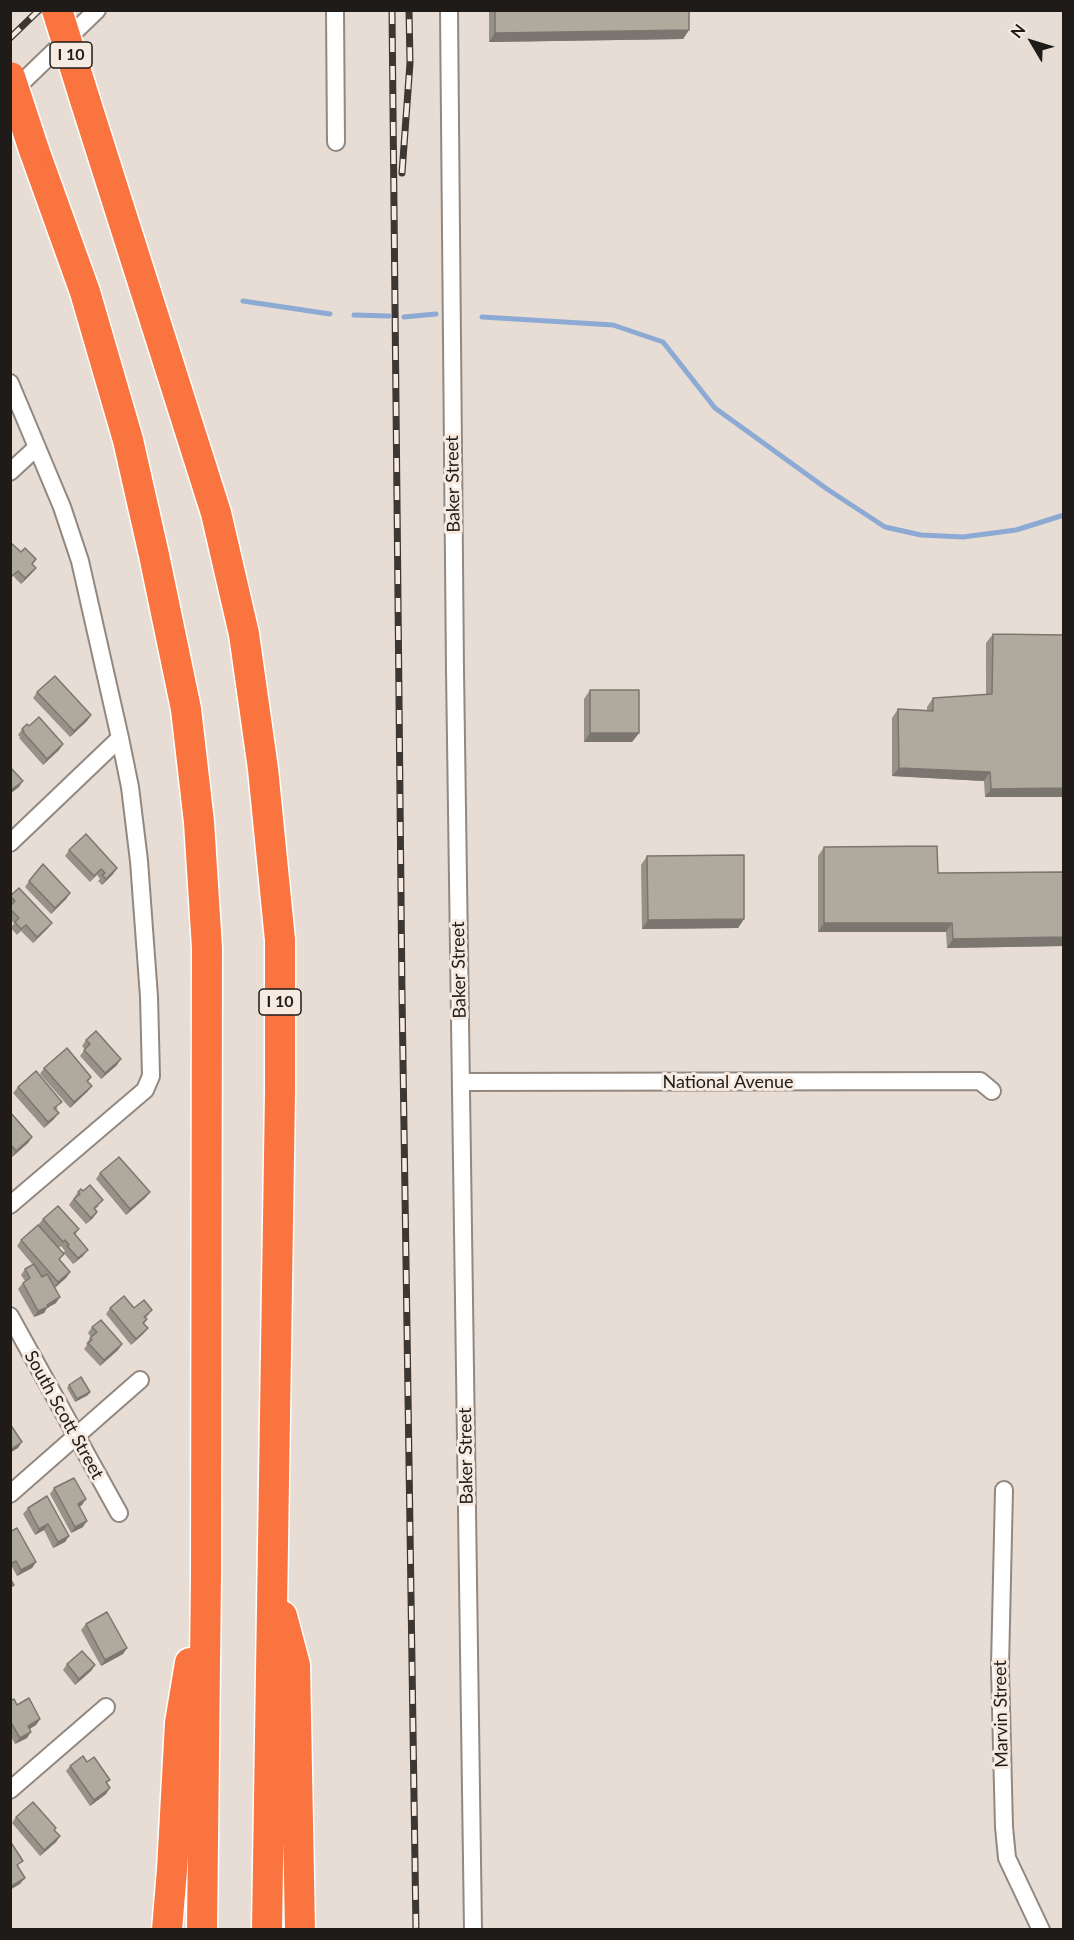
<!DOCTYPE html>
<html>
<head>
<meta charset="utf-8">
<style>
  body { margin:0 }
  #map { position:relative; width:1074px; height:1940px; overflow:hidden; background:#e8ddd4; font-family:Lato,sans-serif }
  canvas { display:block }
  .frame { position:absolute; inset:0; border:12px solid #1f1b18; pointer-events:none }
  .north { position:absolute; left:1002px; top:12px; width:60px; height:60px; -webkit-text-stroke:4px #f6eae1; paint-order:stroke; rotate:308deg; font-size:16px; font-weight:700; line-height:24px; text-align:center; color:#1f1b18 }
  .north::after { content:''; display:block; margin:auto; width:21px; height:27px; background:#1f1b18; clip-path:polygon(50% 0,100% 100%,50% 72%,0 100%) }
</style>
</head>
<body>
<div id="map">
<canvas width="1074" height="1940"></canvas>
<div class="frame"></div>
<div class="north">N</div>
</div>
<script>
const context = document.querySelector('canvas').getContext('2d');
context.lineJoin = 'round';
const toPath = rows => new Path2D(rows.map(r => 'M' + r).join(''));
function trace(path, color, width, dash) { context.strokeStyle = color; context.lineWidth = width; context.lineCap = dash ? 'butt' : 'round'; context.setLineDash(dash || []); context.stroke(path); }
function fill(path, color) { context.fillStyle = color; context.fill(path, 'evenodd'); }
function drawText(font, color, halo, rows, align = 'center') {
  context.font = font + ' Lato,sans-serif'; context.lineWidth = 6; context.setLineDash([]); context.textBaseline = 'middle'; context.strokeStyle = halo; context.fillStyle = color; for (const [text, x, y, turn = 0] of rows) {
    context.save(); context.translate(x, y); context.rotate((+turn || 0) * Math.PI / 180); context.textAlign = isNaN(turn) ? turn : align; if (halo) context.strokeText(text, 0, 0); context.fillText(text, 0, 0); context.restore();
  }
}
trace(toPath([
  [243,301,330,314],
  [354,315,389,316],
  [404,317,436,314],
  [482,317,613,325,663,342,715,408,827,489,885,527,921,535,963,537,1016,530,1064,515]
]), '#8caad4', 5);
const minor = toPath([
  [335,10,336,142],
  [449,10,455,670,473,1930],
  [11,93,97,10],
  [10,383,62,507,80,561,120,738,130,787,139,861,149,997,151,1076,145,1090,10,1205],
  [10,472,37,447],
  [10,843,120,738],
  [461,1082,980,1081,992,1091],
  [10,1316,119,1513],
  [1004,1490,1000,1667,1004,1827,1007,1858,1041,1930],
  [10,1494,140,1380],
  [10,1790,106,1707]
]);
const motorway = toPath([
  [85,100,216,513,244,634,263,769,280,940,280,1093,267,1930],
  [34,150,85,292,128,440,154,555,186,709,199,822,207,948,206,1575,202,1930],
  [282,1616,295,1665,300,1930],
  [167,1930,172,1870,180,1723,190,1663]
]);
trace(minor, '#938880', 20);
trace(motorway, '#fff', 33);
trace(minor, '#fff', 16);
trace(motorway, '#fa743f', 30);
const rail = toPath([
  [392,10,402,994,416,1930],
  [10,38,39,10],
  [402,173,410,63,409,10]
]);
trace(rail, '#3c3733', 7);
trace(rail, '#f6eae1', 4.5, [14]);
const motorwayBridge = toPath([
  [57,10,85,100],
  [10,77,34,150]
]);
trace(motorwayBridge, '#fff', 33, []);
trace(motorwayBridge, '#fa743f', 30);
fill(toPath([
  [489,10,689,10,689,30,683,39,489,42],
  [21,552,36,559,32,564,36,568,31,574,21,584,14,577],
  [993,634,1064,635,1064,797,985,797,984,781,892,776,892,718,898,709,927,710,927,707,933,698,986,695,986,643],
  [590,690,639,733,632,742,584,742,584,699],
  [37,692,91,715,87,721,70,737,33,698],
  [29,726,63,744,59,750,43,765,19,738,20,737,18,735,22,729],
  [824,847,938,873,1064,872,1064,946,947,948,946,932,818,932,818,856],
  [69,850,117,868,113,874,102,885,98,881,100,879,97,875,90,882,65,856],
  [647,856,744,919,738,928,642,929,641,865],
  [29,881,70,893,66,899,51,914,25,887],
  [10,896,48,928,33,943,21,931,17,935,11,928,14,923,10,919],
  [86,1040,117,1065,101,1079,80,1056,85,1049,82,1046],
  [44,1068,91,1077,88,1082,92,1086,87,1092,70,1108,40,1074],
  [18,1087,58,1108,56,1110,54,1119,44,1128,13,1093],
  [10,1112,32,1137,28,1143,12,1157,10,1155],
  [100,1173,150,1192,145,1198,126,1215,96,1179],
  [78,1192,99,1206,95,1209,93,1218,86,1224,69,1205],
  [43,1219,79,1229,75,1235,83,1256,73,1264,63,1252,65,1251,61,1246,59,1248,60,1260,70,1272,66,1278,55,1288,56,1303,47,1308,44,1313,34,1317,18,1289,23,1283,25,1281,21,1275,25,1269,33,1265,17,1246,21,1240,38,1225],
  [110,1308,134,1308,152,1310,146,1318,147,1319,144,1324,148,1328,143,1334,131,1345,106,1314],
  [92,1327,122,1344,118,1350,100,1366,84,1349,87,1345,86,1344,91,1337,88,1333],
  [69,1385,88,1395,75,1402,67,1388],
  [54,1488,82,1505,79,1507,83,1527,71,1533,50,1494],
  [28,1508,69,1536,65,1542,53,1548,44,1530,35,1535,23,1514],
  [10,1532,36,1562,32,1568,17,1576,12,1567,10,1568],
  [86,1624,127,1648,123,1654,101,1666,81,1630],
  [67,1664,95,1665,91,1671,75,1685,63,1670],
  [10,1701,40,1719,36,1725,30,1729,27,1738,15,1744,10,1735],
  [87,1762,107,1784,106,1794,90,1806,66,1771,70,1766],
  [16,1817,54,1830,60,1836,56,1842,40,1856,12,1823]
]), '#979188');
fill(toPath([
  [689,30,683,39,489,42,495,33],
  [36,568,31,574,21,584,25,578],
  [91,715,87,721,70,737,74,731],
  [590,733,639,733,632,742,584,742],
  [63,744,59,750,43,765,47,759],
  [899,768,990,772,984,781,892,776],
  [23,781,19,787,10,794,10,791],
  [1064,788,1064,797,985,797,991,789],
  [117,868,113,874,102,885,106,879],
  [70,893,66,899,51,914,55,908],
  [744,919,738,928,642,929,648,920],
  [52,923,48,928,33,943,37,937],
  [824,923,952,923,946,932,818,932],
  [1064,937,1064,946,947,948,953,939],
  [121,1059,117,1065,101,1079,105,1073],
  [92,1086,87,1092,70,1108,74,1102],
  [59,1113,54,1119,44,1128,48,1122],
  [32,1137,28,1143,12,1157,16,1151],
  [150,1192,145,1198,126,1215,130,1209],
  [97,1212,93,1218,86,1224,91,1218],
  [88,1250,83,1256,73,1264,78,1258],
  [70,1272,66,1278,54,1288,58,1282],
  [60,1297,56,1303,47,1308,44,1313,34,1317,38,1311],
  [148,1328,143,1334,131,1345,136,1339],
  [122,1344,118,1350,100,1366,104,1360],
  [90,1392,88,1395,75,1402,77,1399],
  [22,1442,18,1448,10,1453,10,1450],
  [86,1499,82,1505,73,1510,78,1504],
  [87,1521,83,1527,71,1533,75,1527],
  [48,1524,44,1530,35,1535,39,1529],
  [69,1536,65,1542,53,1548,58,1542],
  [36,1562,32,1568,17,1576,21,1570],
  [127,1648,123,1654,101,1666,105,1660],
  [95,1665,91,1671,75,1685,79,1679],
  [40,1719,36,1725,24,1732,28,1726],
  [31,1732,27,1738,15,1744,20,1738],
  [110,1788,106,1794,90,1806,94,1800],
  [60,1836,56,1842,40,1856,44,1850],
  [25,1878,20,1884,10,1890,10,1887]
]), '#7b766f');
const building = toPath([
  [495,10,689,10,689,30,495,33,495,10],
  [10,542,21,552,25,548,36,559,32,564,36,568,25,578,18,571,10,578,10,542],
  [993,634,1064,635,1064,788,991,789,990,772,899,768,898,709,933,711,933,698,992,694,993,634],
  [55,676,91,715,74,731,37,692,55,676],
  [590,690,639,690,639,733,590,733,590,690],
  [39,717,63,744,47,759,23,732,24,731,22,729,27,724,29,726,39,717],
  [10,767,23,781,10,791,10,767],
  [86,834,117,868,106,879,102,875,105,873,101,869,94,876,69,850,86,834],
  [937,846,938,873,1064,872,1064,937,953,939,952,923,824,923,824,847,937,846],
  [744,855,744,919,648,920,647,856,744,855],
  [43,864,70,893,55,908,29,881,43,864],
  [19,888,52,923,37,937,26,925,21,929,15,922,19,918,10,909,10,906,15,901,10,896,19,888],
  [96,1031,121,1059,105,1073,84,1050,90,1044,86,1040,96,1031],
  [67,1048,91,1077,87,1081,92,1086,74,1102,44,1068,67,1048],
  [36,1071,62,1102,54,1108,59,1113,48,1122,18,1087,36,1071],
  [10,1112,32,1137,16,1151,10,1144,10,1112],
  [119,1157,150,1192,130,1209,100,1173,119,1157],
  [90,1185,103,1200,94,1208,97,1212,91,1218,74,1199,80,1194,78,1192,81,1189,83,1191,90,1185],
  [58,1206,79,1229,74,1233,88,1250,78,1258,67,1246,69,1245,65,1240,63,1242,43,1219,58,1206],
  [38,1225,64,1254,59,1259,70,1272,58,1282,21,1240,38,1225],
  [34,1264,42,1277,47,1274,60,1297,47,1305,48,1307,38,1311,23,1283,30,1278,25,1269,34,1264],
  [124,1296,134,1308,144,1300,152,1310,144,1317,147,1319,143,1323,148,1328,136,1339,110,1308,124,1296],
  [101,1320,122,1344,104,1360,88,1343,92,1340,90,1338,97,1332,92,1327,101,1320],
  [81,1377,90,1392,77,1399,69,1385,81,1377],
  [10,1424,22,1442,10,1450,10,1424],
  [74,1478,86,1499,78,1504,87,1521,75,1527,54,1488,74,1478],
  [47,1496,69,1536,58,1542,48,1524,39,1529,28,1508,47,1496],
  [17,1528,36,1562,21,1570,16,1561,10,1564,10,1532,17,1528],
  [10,1578,14,1585,10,1587,10,1578],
  [107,1612,127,1648,105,1660,86,1624,107,1612],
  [82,1651,95,1665,79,1679,67,1664,82,1651],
  [29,1698,40,1719,28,1726,31,1732,20,1738,10,1721,10,1701,14,1699,17,1705,29,1698],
  [83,1756,87,1762,94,1757,110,1780,106,1782,110,1788,94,1800,70,1766,83,1756],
  [33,1802,56,1828,54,1830,60,1836,44,1850,16,1817,33,1802],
  [10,1841,23,1861,17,1865,25,1878,10,1887,10,1841]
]);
fill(building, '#b0a99e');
trace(building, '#7b766f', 1.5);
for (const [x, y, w] of [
  [71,55,42],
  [280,1002,42]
]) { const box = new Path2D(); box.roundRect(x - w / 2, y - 13, w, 26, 4.5); context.fillStyle = '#f6eae1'; context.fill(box); trace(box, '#1f1b18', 1.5); }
drawText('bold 16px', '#1f1b18', null, [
  ["I 10",71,55],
  ["I 10",280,1002]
]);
drawText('18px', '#1f1b18', '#f6eae1', [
  ["Baker Street",453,484,-91],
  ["Baker Street",459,970,-91],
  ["National Avenue",728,1082],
  ["South Scott Street",64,1415,61],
  ["Baker Street",466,1456,-91],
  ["Marvin Street",1001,1714,-91]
]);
</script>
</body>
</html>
